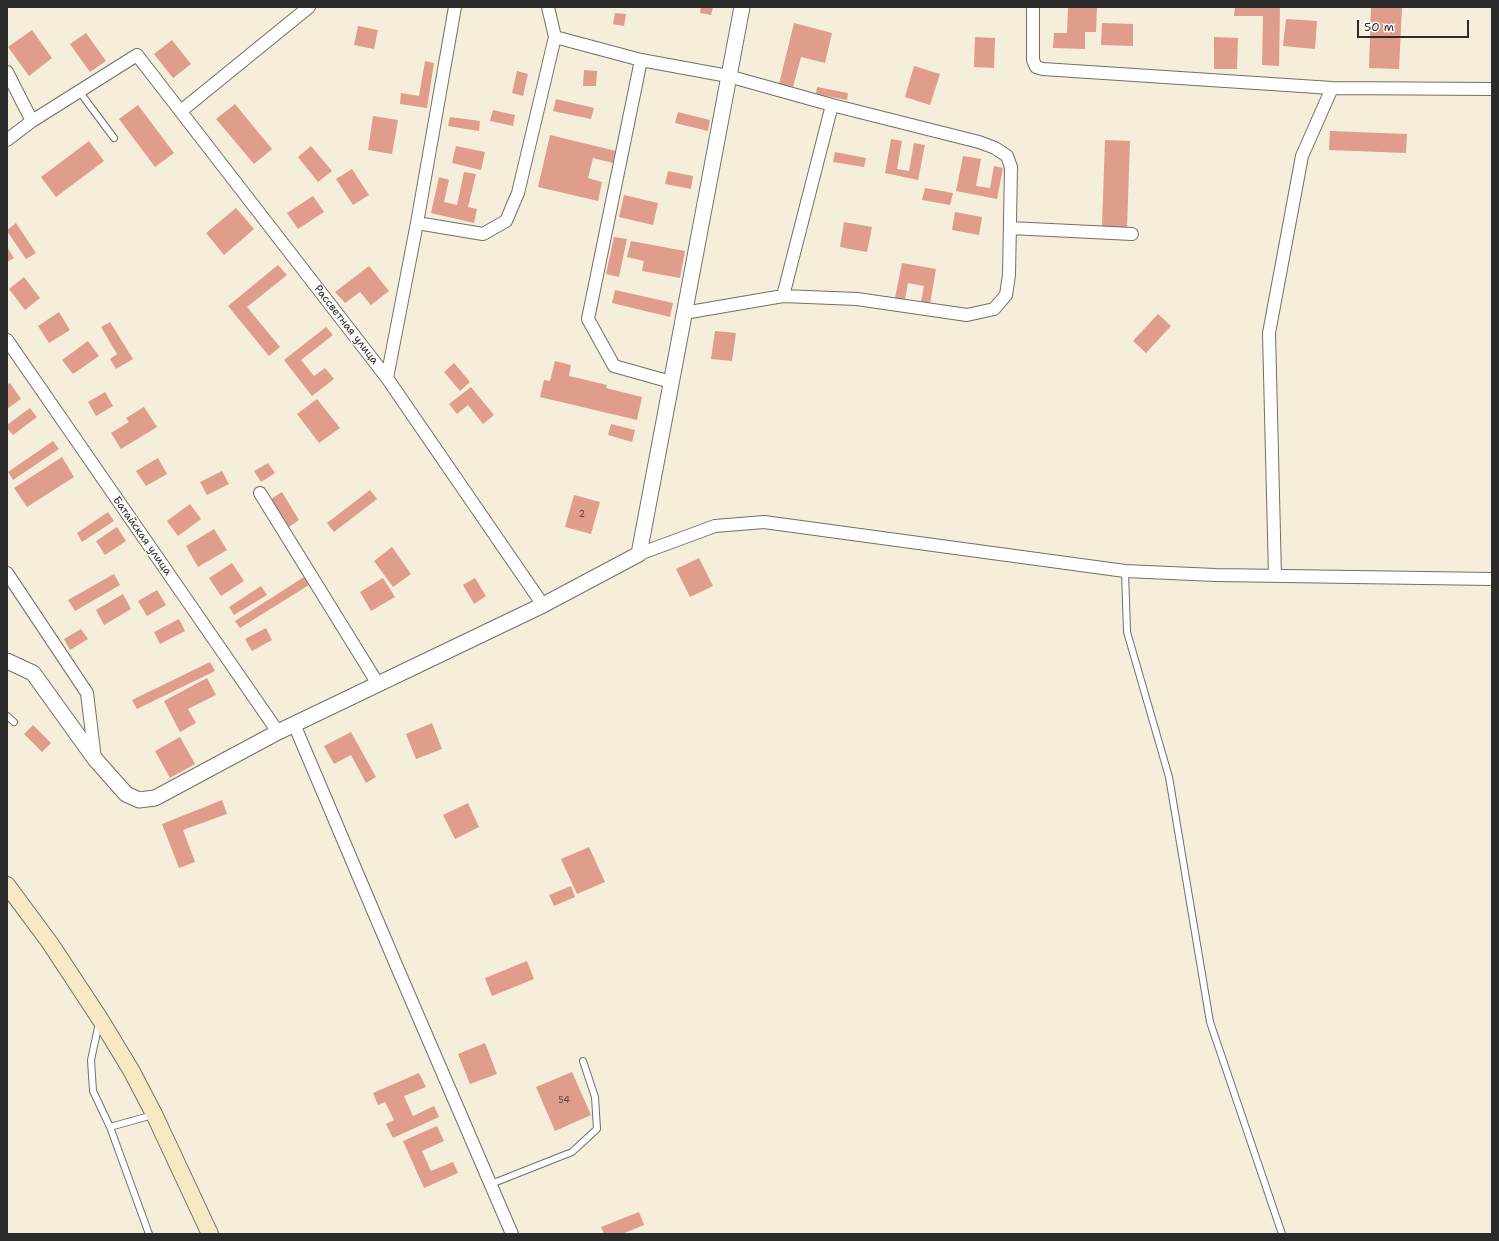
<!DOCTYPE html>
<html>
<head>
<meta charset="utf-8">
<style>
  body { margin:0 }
  #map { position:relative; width:1499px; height:1241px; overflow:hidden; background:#f4eedb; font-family:"Shantell Sans",sans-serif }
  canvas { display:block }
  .frame { position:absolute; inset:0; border:8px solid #2b2b2b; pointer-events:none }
  .scale { position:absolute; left:1357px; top:20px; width:112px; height:18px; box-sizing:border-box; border:2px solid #2b2b2b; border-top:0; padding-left:5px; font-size:12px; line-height:14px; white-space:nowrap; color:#2b2b2b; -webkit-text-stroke:3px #fdfcf7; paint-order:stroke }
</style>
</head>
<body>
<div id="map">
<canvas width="1499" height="1241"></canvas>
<div class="frame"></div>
<div class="scale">50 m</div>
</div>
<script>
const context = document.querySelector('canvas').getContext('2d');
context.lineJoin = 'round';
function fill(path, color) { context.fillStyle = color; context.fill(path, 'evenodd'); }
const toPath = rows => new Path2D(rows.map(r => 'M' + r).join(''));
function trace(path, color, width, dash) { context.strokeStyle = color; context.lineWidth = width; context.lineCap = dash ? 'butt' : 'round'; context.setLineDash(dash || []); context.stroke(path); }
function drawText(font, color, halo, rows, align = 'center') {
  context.font = font + ' "Shantell Sans",sans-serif'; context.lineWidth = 3; context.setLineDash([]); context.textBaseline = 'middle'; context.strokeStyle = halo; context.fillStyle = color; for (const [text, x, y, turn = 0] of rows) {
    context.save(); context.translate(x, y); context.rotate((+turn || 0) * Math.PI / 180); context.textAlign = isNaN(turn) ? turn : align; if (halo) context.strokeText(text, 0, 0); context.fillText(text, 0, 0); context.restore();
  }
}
fill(toPath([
  [701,7,713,7,711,15,700,13],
  [1068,7,1097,7,1096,32,1085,32,1085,49,1053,48,1054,33,1067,33],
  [1235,7,1280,7,1279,66,1262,65,1263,16,1234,16],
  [1371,7,1402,7,1399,69,1369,68],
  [615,13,626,14,624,26,613,24],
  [1286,19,1317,21,1315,49,1283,46],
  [794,23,832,33,825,63,801,57,793,87,779,84],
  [1102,23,1133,24,1133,46,1101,45],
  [358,26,378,30,374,49,354,45],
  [32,30,52,58,29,76,8,47],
  [86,33,106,61,90,72,70,44],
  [975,37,995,38,994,68,974,67],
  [1214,37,1238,38,1237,69,1214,69],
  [172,40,191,64,173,78,154,54],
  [425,61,434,63,427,108,400,104,401,93,419,96],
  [914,66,940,74,930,105,905,97],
  [584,70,597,71,596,86,583,86],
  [517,71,528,74,523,96,512,93],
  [817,87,848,93,847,100,816,94],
  [556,99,594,108,591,119,553,111],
  [235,104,272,149,254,164,216,119],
  [138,105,174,153,155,167,119,119],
  [493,110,515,115,513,126,490,121],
  [678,112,710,120,708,131,675,123],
  [373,116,398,120,392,154,368,150],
  [450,117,480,121,479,131,448,126],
  [1330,131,1407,134,1406,153,1329,150],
  [550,135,616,151,613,163,593,158,588,178,602,182,598,201,538,187],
  [891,139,902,141,897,169,909,171,914,143,925,145,918,180,885,173],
  [1105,140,1130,141,1127,228,1102,227],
  [89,141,104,161,56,197,41,177],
  [311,146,332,171,318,182,298,157],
  [456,146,485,152,481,170,452,163],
  [835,152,866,158,864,167,833,162],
  [963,156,981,159,976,186,990,188,994,166,1003,168,997,199,956,191],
  [352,169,369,195,353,205,336,179],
  [668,171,693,176,691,189,665,184],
  [464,172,476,174,468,207,477,209,474,223,431,213,439,177,449,180,444,202,457,205],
  [925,188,953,193,950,205,922,200],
  [624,195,658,203,653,225,619,217],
  [313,196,324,212,298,229,287,213],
  [236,208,254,229,224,255,206,233],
  [955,212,982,217,979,235,952,230],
  [844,222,872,227,867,252,840,247],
  [16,223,36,253,26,259,7,231,7,230],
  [614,237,627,239,619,277,606,274],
  [631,241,685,251,680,278,642,271,644,261,627,257],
  [7,247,14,258,7,262],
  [902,263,936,269,930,304,921,302,924,286,908,283,905,299,895,298],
  [278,265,287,275,247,307,280,347,269,356,228,306],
  [369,266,389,291,371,305,360,292,345,303,335,292],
  [24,277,40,298,25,310,9,289],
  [615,290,673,303,670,317,612,303],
  [59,312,70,330,49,343,38,326],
  [1158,314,1171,326,1146,353,1133,341],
  [110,322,133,359,116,369,110,359,117,354,101,327],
  [326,327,333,335,301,360,314,376,325,368,334,379,312,396,284,360],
  [715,331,736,333,732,361,711,359],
  [88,341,99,356,73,374,62,360],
  [555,361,571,365,569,376,607,385,606,388,642,397,637,420,540,397,544,380,550,381],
  [454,363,470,382,460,391,444,372],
  [10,383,21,399,7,409,7,385],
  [471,387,494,415,483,424,468,405,457,414,449,404],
  [105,392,113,406,96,416,88,402],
  [317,399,340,428,319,443,297,414],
  [144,407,157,427,121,449,111,433,129,422,126,418],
  [30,408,37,417,13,435,7,428,7,425],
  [611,424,635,430,632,442,608,435],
  [53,441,59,449,13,480,8,472],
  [62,457,74,477,27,507,14,488],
  [158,458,167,474,146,486,136,471],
  [268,463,275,473,261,482,254,471],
  [222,471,229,484,207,495,200,482],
  [370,490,377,499,334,532,327,523],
  [282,492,299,520,289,527,271,499],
  [574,495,600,502,591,534,565,527],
  [190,504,201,519,178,536,167,521],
  [108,512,114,521,82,542,77,533],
  [117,527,126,541,105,555,96,541],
  [214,529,227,550,198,567,186,546],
  [392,547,411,574,393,587,374,561],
  [699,558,713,586,690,597,676,569],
  [232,563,244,581,221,596,209,578],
  [114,574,120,585,75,611,68,600],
  [304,577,309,585,240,628,235,621],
  [383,578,395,597,371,611,360,592],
  [475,578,486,596,474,604,463,585],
  [261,586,267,595,234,615,229,607],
  [157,590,166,605,147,616,138,601],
  [123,594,131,609,104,625,96,610],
  [179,619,185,631,160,644,154,632],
  [266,628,272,640,252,651,245,639],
  [81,629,88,639,70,650,64,639],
  [210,662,215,671,137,709,132,700],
  [207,678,216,695,188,709,196,723,180,732,164,701],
  [432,723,442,749,416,759,406,734],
  [33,725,51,743,42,752,24,734],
  [351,732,376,777,366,783,351,755,334,764,324,746],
  [180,737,195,764,170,778,155,751],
  [222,800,227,814,183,830,195,862,179,868,162,824],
  [468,803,479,827,455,839,443,815],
  [589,847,605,882,577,894,561,859],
  [571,886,575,897,554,906,549,895],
  [527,961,534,979,492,996,485,978],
  [485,1043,497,1074,470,1084,458,1054],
  [572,1072,591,1115,555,1131,536,1087],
  [419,1073,426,1087,404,1096,413,1116,434,1106,439,1117,393,1138,386,1124,394,1120,385,1102,378,1105,373,1093],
  [437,1126,444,1141,422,1151,431,1171,453,1162,458,1173,424,1188,403,1141],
  [639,1212,644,1225,622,1234,604,1234,601,1227]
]), '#e09d8b');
const service = toPath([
  [79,91,114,138],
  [1125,571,1127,632,1169,777,1210,1022,1282,1234],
  [7,716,14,722],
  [99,1023,91,1060,93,1091,110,1127,149,1234],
  [110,1127,153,1115],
  [491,1184,572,1152,597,1129,595,1097,583,1061]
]);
const minor = toPath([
  [1033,7,1033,60,1036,67,1043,69,1332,88,1492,89],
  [555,37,641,60,728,76,832,105,979,142,995,148,1007,156,1011,167,1009,275,1006,295,994,309,967,315,857,299,783,296,684,313],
  [641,60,588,319,614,366,671,382],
  [7,72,32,121],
  [181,111,309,7],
  [7,140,32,121,137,55,387,378,543,605],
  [417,223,483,234,506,221,518,193,555,37,548,7],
  [1010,228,1132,234],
  [783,296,832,105],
  [7,340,278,732],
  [387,378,417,223,455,7],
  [260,493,378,684],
  [639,554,715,526,764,522,1125,571,1215,575,1492,579],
  [7,573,87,693,95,759],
  [1275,576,1269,333,1302,156,1332,88],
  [294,724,397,967,512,1234]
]);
const tertiary = toPath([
  [7,661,33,673,95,759,126,794,139,800,155,798,278,732,543,605,639,554,742,7]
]);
const secondary = toPath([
  [7,885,50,943,100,1019,131,1070,154,1114,210,1234]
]);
trace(service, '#716f69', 8);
trace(minor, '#716f69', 14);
trace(tertiary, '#716f69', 17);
trace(secondary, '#716f69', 18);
trace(service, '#fff', 6);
trace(minor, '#fff', 12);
trace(tertiary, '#fff', 15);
trace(secondary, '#f6e9c3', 16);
drawText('9px', '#584843', null, [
  ["2",582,515],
  ["54",564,1101]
]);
drawText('11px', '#2b2b2b', '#fdfcf7', [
  ["Рассветная улица",346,325,52],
  ["Батайская улица",142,536,55]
]);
</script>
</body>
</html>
